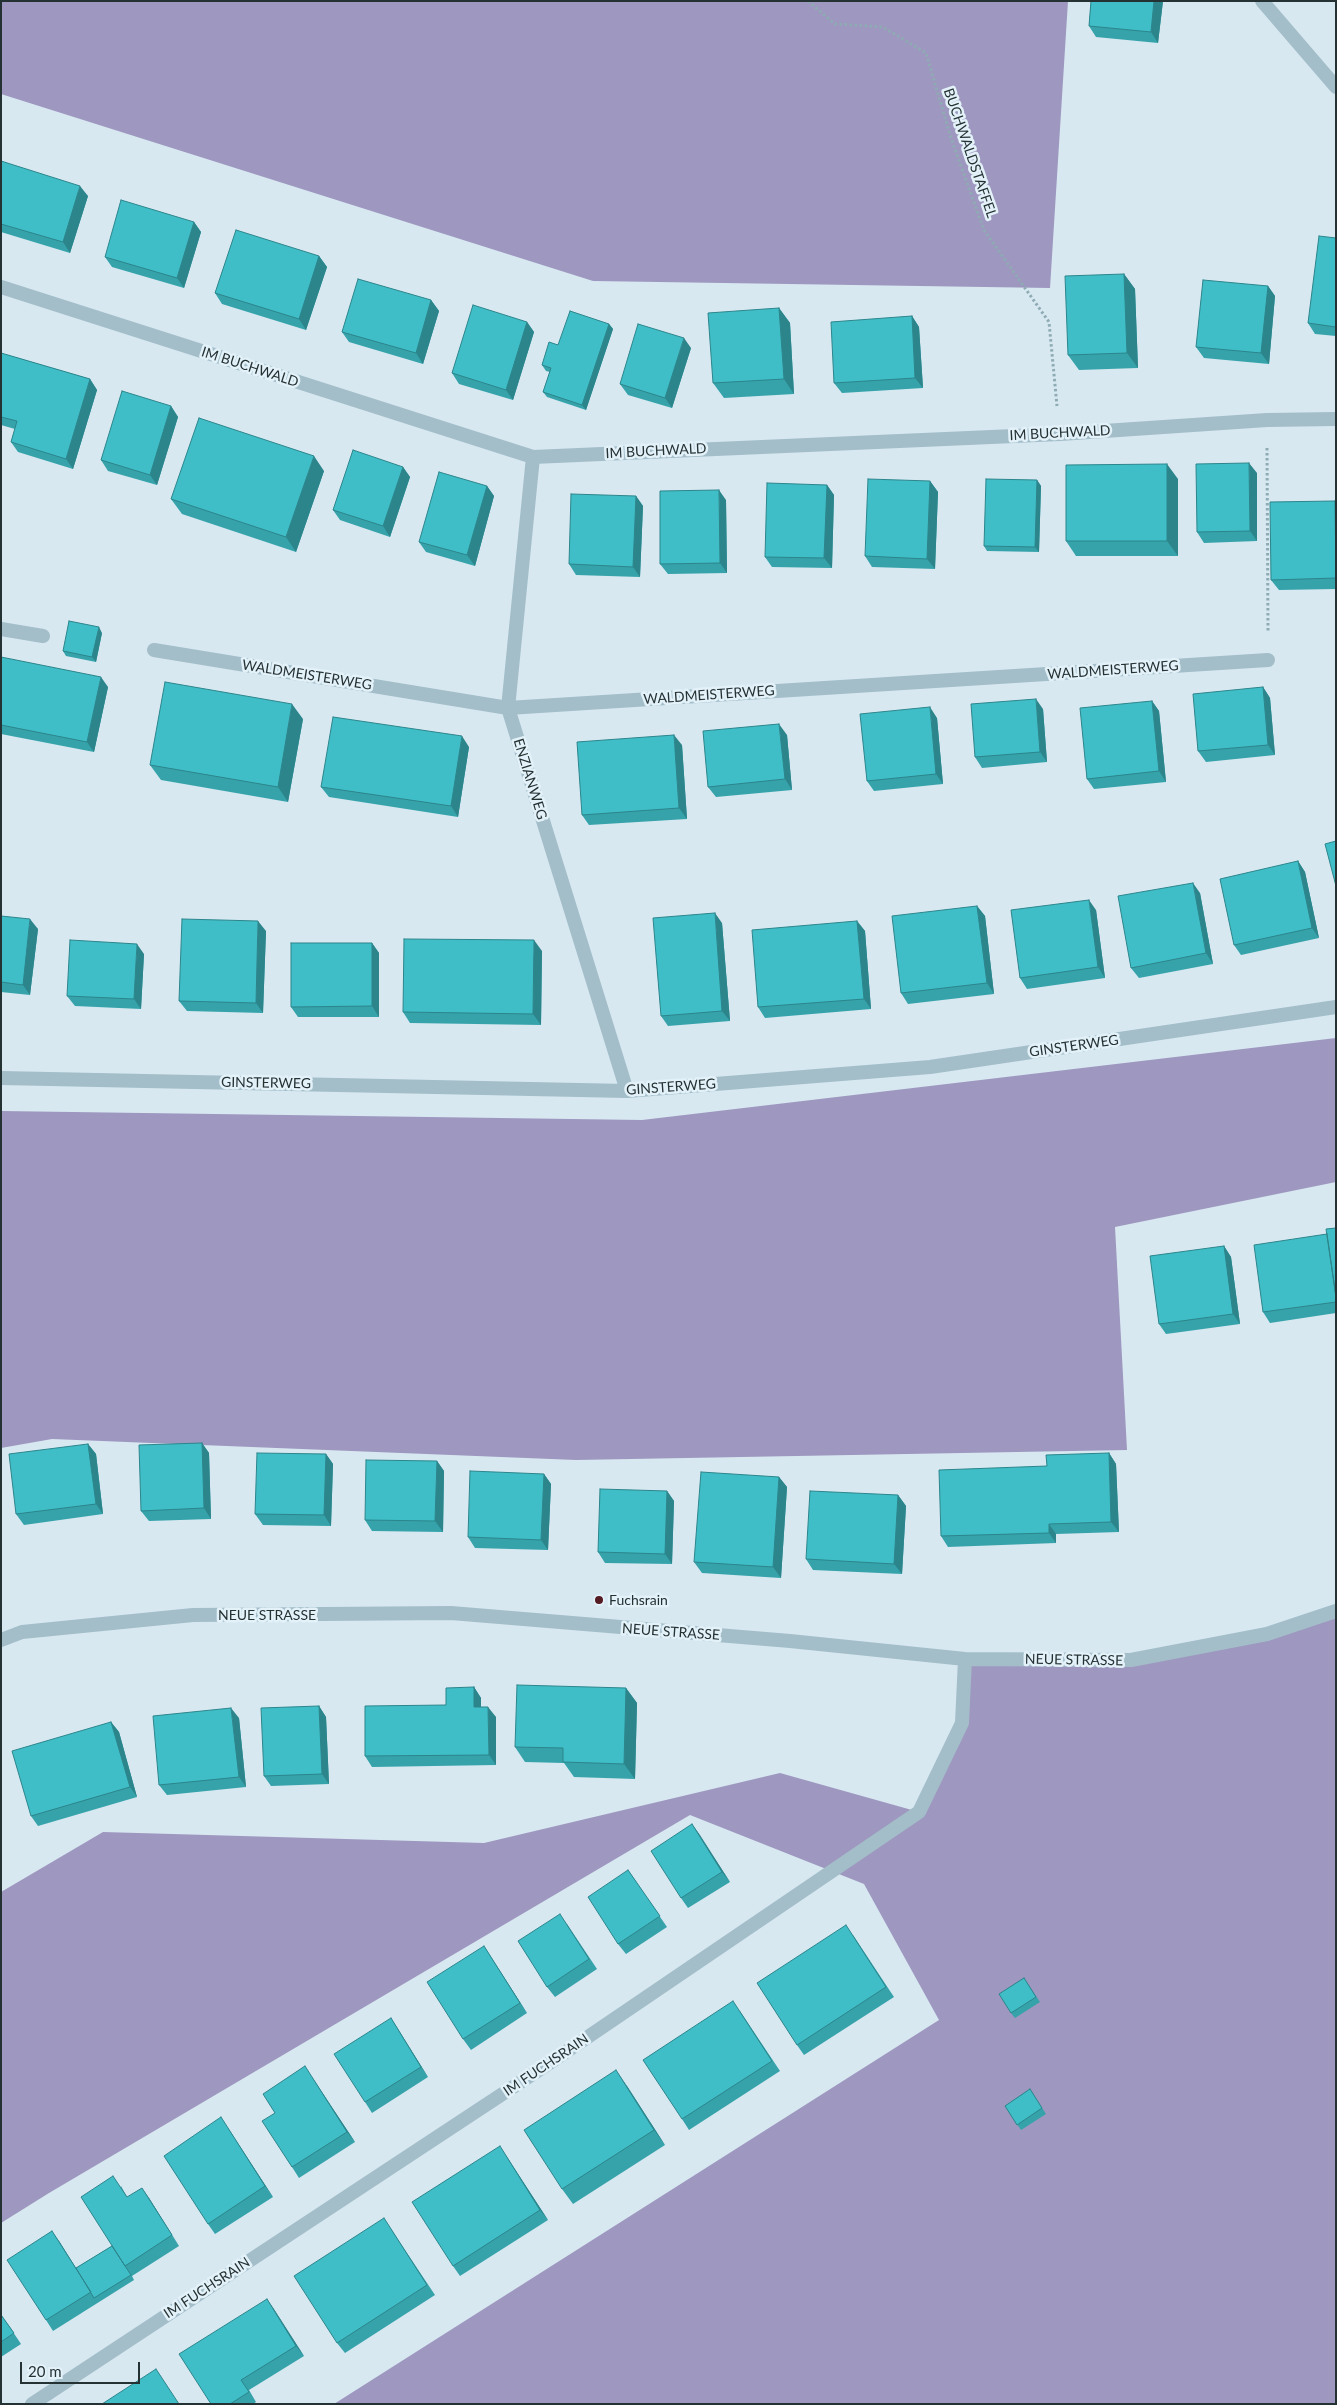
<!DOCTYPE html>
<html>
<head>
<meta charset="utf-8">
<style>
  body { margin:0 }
  #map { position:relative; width:1337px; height:2405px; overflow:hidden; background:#d7e8f1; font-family:Lato,sans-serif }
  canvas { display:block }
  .frame { position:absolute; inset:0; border:2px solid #253234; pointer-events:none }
  .scale { position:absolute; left:20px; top:2362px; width:120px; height:22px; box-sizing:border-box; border:2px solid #253234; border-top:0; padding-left:6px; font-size:15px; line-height:18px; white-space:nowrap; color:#253234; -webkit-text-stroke:4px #e3f1f9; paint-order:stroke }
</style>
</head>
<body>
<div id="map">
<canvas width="1337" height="2405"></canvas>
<div class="frame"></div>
<div class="scale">20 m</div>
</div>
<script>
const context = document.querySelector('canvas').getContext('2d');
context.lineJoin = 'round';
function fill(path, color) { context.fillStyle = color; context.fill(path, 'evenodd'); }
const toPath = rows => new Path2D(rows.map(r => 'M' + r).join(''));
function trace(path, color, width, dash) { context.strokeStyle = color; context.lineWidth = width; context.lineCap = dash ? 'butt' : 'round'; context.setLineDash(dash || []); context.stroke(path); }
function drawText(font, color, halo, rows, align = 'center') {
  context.font = font + ' Lato,sans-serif'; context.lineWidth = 5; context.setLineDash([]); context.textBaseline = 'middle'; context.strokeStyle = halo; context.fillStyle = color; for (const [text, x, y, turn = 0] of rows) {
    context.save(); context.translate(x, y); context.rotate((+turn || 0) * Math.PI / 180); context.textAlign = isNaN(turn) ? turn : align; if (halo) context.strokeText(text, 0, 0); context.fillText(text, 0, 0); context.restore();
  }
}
fill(toPath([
  [1,1,1068,1,1050,288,593,281,1,94],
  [1336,1038,1336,1182,1115,1227,1127,1450,576,1460,52,1439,1,1448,1,1111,642,1120],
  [1336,1611,1336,2404,334,2404,939,2020,864,1884,690,1815,49,2193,1,2223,1,1892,103,1832,484,1843,780,1773,919,1812,962,1723,965,1659,1131,1660]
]), '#9e97bf');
trace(toPath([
  [808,1,835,24,883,27,926,53,951,138,984,230,1049,322,1057,406],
  [1267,448,1268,631]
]), '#8eabb4', 3, [2.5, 2.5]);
trace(toPath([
  [1262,1,1336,87],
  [1,629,43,636]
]), '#a3bec9', 14);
trace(toPath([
  [1,287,533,457,1060,434,1267,420,1336,419],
  [533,457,508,708,627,1091],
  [154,650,508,708,1268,660],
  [1,1078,627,1091,930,1067,1336,1007],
  [1,1640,22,1632,193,1615,451,1613,790,1641,965,1659,1131,1660,1267,1634,1336,1611],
  [32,2404,551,2062,919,1812,962,1723,965,1659]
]), '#a3bec9', 14);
fill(toPath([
  [1091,1,1163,1,1158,43,1096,37,1089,26],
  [1,161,88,196,70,253,1,232],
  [194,222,201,232,184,288,112,267,105,257],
  [1336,238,1336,336,1315,334,1308,323],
  [319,256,327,267,306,330,222,304,215,293],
  [1124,274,1135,289,1138,368,1079,370,1068,355],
  [1268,286,1275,296,1269,364,1204,358,1196,347],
  [431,300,439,311,423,364,349,342,342,332],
  [779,308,790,323,794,394,724,398,713,383],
  [912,316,919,327,923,388,842,393,834,383],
  [527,322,534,332,513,400,459,384,452,373],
  [609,324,613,329,586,410,547,397,543,392,550,372,546,371,542,365,558,345],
  [691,348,672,408,628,395,620,384],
  [1,353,90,379,97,390,73,469,18,452,11,442,15,429,1,425],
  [171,406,178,417,157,485,108,471,101,460],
  [403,467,410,477,390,537,340,520,333,510],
  [324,471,296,552,182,514,171,499],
  [1257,473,1257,541,1204,543,1197,532],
  [1178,479,1178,556,1076,556,1066,541],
  [1037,480,1041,486,1039,552,987,551,984,546],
  [930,481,938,492,935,569,872,567,865,556],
  [827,485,834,495,832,568,772,567,765,557],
  [487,486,494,496,475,566,426,552,419,542],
  [636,496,643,506,640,577,576,575,569,564],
  [726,500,727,573,668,574,660,564],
  [1335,501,1336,589,1279,590,1271,580],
  [102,633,96,662,66,656,63,651],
  [1,657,108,687,94,752,1,734],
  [1263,687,1270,698,1275,755,1206,762,1198,751],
  [1152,701,1159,711,1166,782,1094,789,1087,779],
  [1043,709,1047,762,982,768,975,757],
  [937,718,943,784,874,791,867,781],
  [303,719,288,802,161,780,150,765],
  [787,735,792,790,716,797,708,787],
  [682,745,687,819,589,825,582,815],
  [469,747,458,817,329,797,321,787],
  [1298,861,1305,872,1319,938,1241,955,1234,945],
  [1200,893,1213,964,1139,978,1131,968],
  [977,906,985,916,994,994,908,1004,901,993],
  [1096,910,1105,978,1027,989,1020,978],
  [1,916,38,929,30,995,1,992],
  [857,921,865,931,871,1009,765,1018,758,1007],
  [722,923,730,1021,668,1026,661,1016],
  [266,931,263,1013,187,1011,179,1001],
  [372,943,379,953,379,1017,298,1017,291,1007],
  [542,951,541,1025,410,1023,403,1012],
  [144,954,141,1009,75,1006,67,996],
  [1336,1228,1336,1313,1270,1323,1263,1312,1327,1234],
  [1224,1246,1231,1257,1240,1324,1166,1334,1159,1324],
  [202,1443,209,1453,211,1519,149,1521,141,1511],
  [88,1444,96,1454,103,1514,24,1525,16,1514],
  [1109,1453,1116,1464,1119,1532,1056,1534,1056,1543,948,1547,941,1536],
  [326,1454,333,1464,331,1526,263,1525,255,1514],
  [437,1461,444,1471,443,1532,372,1531,365,1520],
  [544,1474,551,1484,548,1550,475,1548,468,1537],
  [779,1477,787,1487,781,1578,702,1573,694,1562],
  [667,1491,674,1501,672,1564,605,1563,598,1552],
  [898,1495,906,1506,902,1574,813,1570,806,1559],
  [474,1687,481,1698,481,1707,496,1717,496,1765,372,1767,365,1756],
  [626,1688,637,1703,635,1779,574,1777,564,1763,525,1762,515,1747],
  [319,1706,326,1717,329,1784,271,1786,264,1776],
  [239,1718,246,1787,167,1795,159,1785],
  [111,1722,119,1732,137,1797,38,1826,31,1816],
  [692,1824,730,1882,688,1908,681,1898],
  [628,1870,667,1927,626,1954,618,1944],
  [567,1924,597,1969,555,1997,547,1987],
  [853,1935,894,1997,804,2055,797,2045],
  [484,1946,527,2013,471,2050,463,2039],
  [1024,1978,1040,2002,1015,2018,1011,2013],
  [740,2011,780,2071,689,2130,682,2119],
  [391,2018,428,2077,372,2113,365,2102],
  [312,2077,355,2142,299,2178,292,2167,275,2113],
  [627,2086,665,2145,573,2204,562,2189],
  [1030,2089,1046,2114,1021,2130,1005,2106],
  [228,2128,273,2197,215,2234,208,2224],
  [507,2157,548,2220,460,2276,453,2266],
  [121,2186,127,2197,149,2198,179,2246,132,2276,134,2280,53,2331,46,2320,59,2241,76,2268,112,2246],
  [391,2229,435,2295,345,2353,337,2343],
  [267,2299,304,2356,249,2390,256,2402,253,2404,211,2404],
  [1,2314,21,2344,1,2357]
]), '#36a3ab');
fill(toPath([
  [1154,1,1163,1,1158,43,1151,32],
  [80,186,88,196,70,253,63,242],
  [194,222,201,232,184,288,177,278],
  [319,256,327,267,306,330,299,319],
  [1124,274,1135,289,1138,368,1127,353],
  [1268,286,1275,296,1269,364,1261,353],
  [431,300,439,311,423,364,416,353],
  [779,308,790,323,794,394,784,379],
  [912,316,919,327,923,388,915,378],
  [527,322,534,332,513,400,506,390],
  [609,324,613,329,586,410,582,405],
  [684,338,691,348,672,408,665,398],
  [90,379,97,390,73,469,66,459],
  [171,406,178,417,157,485,150,475],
  [314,456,324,471,296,552,286,537],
  [1249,463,1257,473,1257,541,1250,531],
  [1167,464,1178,479,1178,556,1167,541],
  [403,467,410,477,390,537,383,526],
  [1037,480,1041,486,1039,552,1035,547],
  [930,481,938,492,935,569,927,559],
  [827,485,834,495,832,568,824,558],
  [487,486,494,496,475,566,467,555],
  [719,490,726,500,727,573,720,563],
  [636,496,643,506,640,577,633,567],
  [99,627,102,633,96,662,92,657],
  [101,677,108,687,94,752,87,742],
  [1263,687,1270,698,1275,755,1268,745],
  [1036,699,1043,709,1047,762,1040,752],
  [1152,701,1159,711,1166,782,1159,771],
  [292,704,303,719,288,802,278,787],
  [930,707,937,718,943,784,936,774],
  [779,724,787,735,792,790,785,779],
  [674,735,682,745,687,819,679,808],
  [462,736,469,747,458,817,451,806],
  [1298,861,1305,872,1319,938,1312,928],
  [1193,883,1200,893,1213,964,1206,953],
  [1089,900,1096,910,1105,978,1098,967],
  [977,906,985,916,994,994,987,983],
  [715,913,722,923,730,1021,722,1011],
  [30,919,38,929,30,995,23,985],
  [258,921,266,931,263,1013,256,1003],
  [857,921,865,931,871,1009,864,999],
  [534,940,542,951,541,1025,533,1014],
  [372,943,379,953,379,1017,372,1006],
  [137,944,144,954,141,1009,134,999],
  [1224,1246,1231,1257,1240,1324,1233,1314],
  [202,1443,209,1453,211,1519,204,1508],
  [88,1444,96,1454,103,1514,96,1504],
  [1109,1453,1116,1464,1119,1532,1111,1522],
  [326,1454,333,1464,331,1526,324,1515],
  [437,1461,444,1471,443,1532,435,1521],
  [544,1474,551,1484,548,1550,541,1540],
  [779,1477,787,1487,781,1578,773,1567],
  [667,1491,674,1501,672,1564,665,1554],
  [898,1495,906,1506,902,1574,894,1564],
  [1049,1524,1056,1534,1056,1543,1049,1533],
  [474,1687,481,1698,481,1717,474,1707],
  [626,1688,637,1703,635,1779,624,1764],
  [319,1706,326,1717,329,1784,322,1774],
  [488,1707,496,1717,496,1765,489,1755],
  [231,1708,239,1718,246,1787,239,1777],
  [111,1722,119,1732,137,1797,130,1787],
  [692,1824,700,1835,730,1882,722,1872],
  [484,1946,491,1957,527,2013,520,2003],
  [391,2018,398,2029,428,2077,421,2067],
  [305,2066,312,2077,355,2142,347,2132],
  [616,2070,627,2086,665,2145,654,2130],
  [221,2117,228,2128,273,2197,265,2186],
  [500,2146,507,2157,548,2220,540,2210],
  [142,2188,149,2198,179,2246,172,2235],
  [52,2231,59,2241,94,2297],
  [267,2299,274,2309,304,2356,296,2346]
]), '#2c858b');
const building = toPath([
  [1091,1,1154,1,1151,32,1089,26,1091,1],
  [1,161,80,186,63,242,1,224,1,161],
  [121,200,194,222,177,278,105,257,121,200],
  [236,230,319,256,299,319,215,293,236,230],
  [1319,236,1336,238,1336,327,1308,323,1319,236],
  [1124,274,1127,353,1068,355,1065,276,1124,274],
  [358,279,431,300,416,353,342,332,358,279],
  [1203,280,1268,286,1261,353,1196,347,1203,280],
  [473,305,527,322,506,390,452,373,473,305],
  [779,308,784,379,713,383,708,313,779,308],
  [570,311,609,324,582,405,543,392,551,368,542,365,549,342,558,345,570,311],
  [912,316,915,378,834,383,831,322,912,316],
  [638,324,684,338,665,398,620,384,638,324],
  [1,353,90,379,66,459,11,442,17,421,1,417,1,353],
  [122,391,171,406,150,475,101,460,122,391],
  [199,418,314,456,286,537,171,499,199,418],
  [353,450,403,467,383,526,333,510,353,450],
  [1249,463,1250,531,1197,532,1196,464,1249,463],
  [1167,464,1167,541,1066,541,1066,465,1167,464],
  [439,472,487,486,467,555,419,542,439,472],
  [868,479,930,481,927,559,865,556,868,479],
  [986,479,1037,480,1035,547,984,546,986,479],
  [767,483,827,485,824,558,765,557,767,483],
  [719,490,720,563,660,564,660,491,719,490],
  [571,494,636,496,633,567,569,564,571,494],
  [1335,501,1336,578,1271,580,1270,502,1335,501],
  [69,621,99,627,92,657,63,651,69,621],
  [1,657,101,677,87,742,1,725,1,657],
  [165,682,292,704,278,787,150,765,165,682],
  [1263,687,1268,745,1198,751,1193,694,1263,687],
  [1036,699,1040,752,975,757,971,704,1036,699],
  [1152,701,1159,771,1087,779,1080,708,1152,701],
  [930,707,936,774,867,781,860,714,930,707],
  [333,717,462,736,451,806,321,787,333,717],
  [779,724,785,779,708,787,703,731,779,724],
  [674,735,679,808,582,815,577,742,674,735],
  [1336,841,1336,886,1325,844,1336,841],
  [1298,861,1312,928,1234,945,1220,879,1298,861],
  [1193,883,1206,953,1131,968,1118,896,1193,883],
  [1089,900,1098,967,1020,978,1011,910,1089,900],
  [977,906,987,983,901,993,892,916,977,906],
  [715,913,722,1011,661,1016,653,918,715,913],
  [1,916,30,919,23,985,1,982,1,916],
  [182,919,258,921,256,1003,179,1001,182,919],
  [857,921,864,999,758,1007,752,930,857,921],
  [404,939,534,940,533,1014,403,1012,404,939],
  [70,940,137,944,134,999,67,996,70,940],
  [291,943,372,943,372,1006,291,1007,291,943],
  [1336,1228,1336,1297,1326,1229,1336,1228],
  [1327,1234,1336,1297,1336,1302,1263,1312,1254,1245,1327,1234],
  [1224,1246,1233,1314,1159,1324,1150,1256,1224,1246],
  [202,1443,204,1508,141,1511,139,1445,202,1443],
  [88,1444,96,1504,16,1514,9,1454,88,1444],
  [257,1453,326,1454,324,1515,255,1514,257,1453],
  [1109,1453,1111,1522,1049,1524,1049,1533,941,1536,939,1470,1047,1466,1046,1455,1109,1453],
  [366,1460,437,1461,435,1521,365,1520,366,1460],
  [470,1471,544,1474,541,1540,468,1537,470,1471],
  [701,1472,779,1477,773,1567,694,1562,701,1472],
  [600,1489,667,1491,665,1554,598,1552,600,1489],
  [810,1491,898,1495,894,1564,806,1559,810,1491],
  [517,1685,626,1688,624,1764,563,1762,563,1748,515,1747,517,1685],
  [474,1687,474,1707,488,1707,489,1755,365,1756,365,1706,446,1705,446,1688,474,1687],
  [319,1706,322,1774,264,1776,261,1708,319,1706],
  [231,1708,239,1777,159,1785,153,1716,231,1708],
  [111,1722,130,1787,31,1816,12,1751,111,1722],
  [692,1824,722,1872,681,1898,651,1851,692,1824],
  [628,1870,660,1916,618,1944,588,1897,628,1870],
  [560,1914,589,1959,547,1987,518,1941,560,1914],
  [846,1925,886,1987,797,2045,757,1983,846,1925],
  [484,1946,520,2003,463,2039,427,1982,484,1946],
  [1024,1978,1036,1997,1011,2013,999,1994,1024,1978],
  [733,2001,772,2061,682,2119,643,2060,733,2001],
  [391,2018,421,2067,365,2102,334,2054,391,2018],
  [305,2066,347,2132,292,2167,262,2121,275,2113,263,2094,305,2066],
  [616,2070,654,2130,562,2189,524,2130,616,2070],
  [1030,2089,1042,2108,1017,2125,1005,2106,1030,2089],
  [221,2117,265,2186,208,2224,164,2156,221,2117],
  [500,2146,540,2210,453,2266,412,2202,500,2146],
  [113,2176,127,2197,142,2188,172,2235,125,2266,81,2197,113,2176],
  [384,2218,427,2285,337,2343,294,2276,384,2218],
  [52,2231,91,2292,46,2320,7,2260,52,2231],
  [112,2246,131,2275,94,2298,76,2268,112,2246],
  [267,2299,296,2346,241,2380,249,2392,230,2404,211,2404,179,2354,267,2299],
  [1,2315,14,2333,1,2342,1,2315],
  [156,2369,179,2404,102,2404,156,2369]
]);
fill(building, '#3fbec7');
trace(building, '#2c858b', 1);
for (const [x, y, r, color] of [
  [599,1600,5,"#551b22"]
]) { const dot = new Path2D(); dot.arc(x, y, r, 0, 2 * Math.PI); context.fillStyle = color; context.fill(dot); trace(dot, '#e3f1f9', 2); }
drawText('14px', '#253234', '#e3f1f9', [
  ["BUCHWALDSTAFFEL",970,153,71],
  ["IM BUCHWALD",250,367,18],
  ["IM BUCHWALD",1060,433,-3],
  ["IM BUCHWALD",656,451,-3],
  ["WALDMEISTERWEG",1113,670,-4],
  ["WALDMEISTERWEG",307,675,9],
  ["WALDMEISTERWEG",709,695,-4],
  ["ENZIANWEG",530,779,73],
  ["GINSTERWEG",1074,1046,-8],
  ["GINSTERWEG",266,1083,1],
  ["GINSTERWEG",671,1087,-4],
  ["NEUE STRASSE",267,1615],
  ["NEUE STRASSE",671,1632,4],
  ["NEUE STRASSE",1074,1660,1],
  ["IM FUCHSRAIN",546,2065,-34],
  ["IM FUCHSRAIN",207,2288,-33]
]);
drawText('14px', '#253234', '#e3f1f9', [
  ["Fuchsrain",609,1600]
], 'left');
</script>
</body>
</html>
